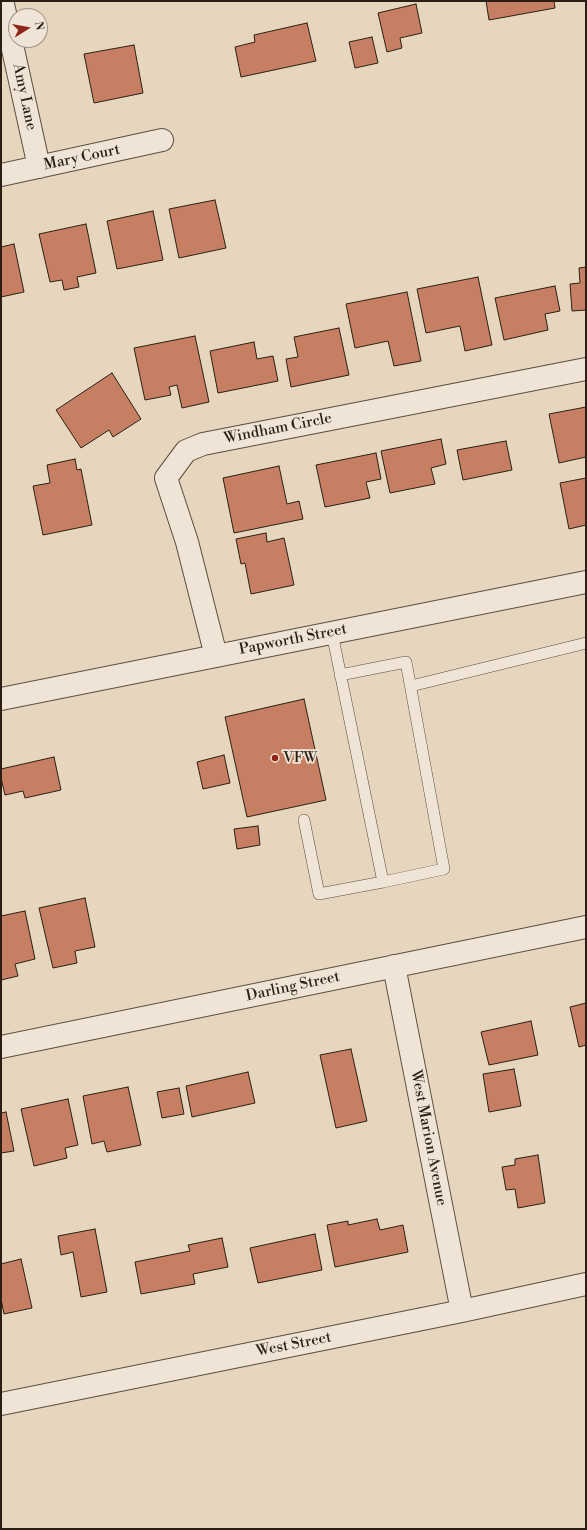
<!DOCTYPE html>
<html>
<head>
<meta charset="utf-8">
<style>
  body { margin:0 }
  #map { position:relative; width:587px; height:1530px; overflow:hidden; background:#e6d6be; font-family:"Libre Bodoni",serif }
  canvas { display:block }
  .frame { position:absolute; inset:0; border:2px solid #2b1f14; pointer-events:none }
  .north { position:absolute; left:8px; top:8px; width:40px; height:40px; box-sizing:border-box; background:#efe4d5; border:1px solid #a19588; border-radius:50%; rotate:79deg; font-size:11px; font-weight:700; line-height:16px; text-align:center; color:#2b1f14 }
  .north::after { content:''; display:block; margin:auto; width:14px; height:18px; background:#8f2418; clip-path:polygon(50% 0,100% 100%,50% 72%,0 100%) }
</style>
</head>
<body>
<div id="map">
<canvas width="587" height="1530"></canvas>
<div class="frame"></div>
<div class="north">N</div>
</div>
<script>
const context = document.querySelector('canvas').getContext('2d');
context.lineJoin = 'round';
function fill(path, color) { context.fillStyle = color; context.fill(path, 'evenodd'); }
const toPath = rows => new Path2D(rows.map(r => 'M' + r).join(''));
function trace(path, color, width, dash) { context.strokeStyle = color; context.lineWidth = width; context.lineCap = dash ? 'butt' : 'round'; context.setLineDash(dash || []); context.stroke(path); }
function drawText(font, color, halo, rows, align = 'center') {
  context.font = font + ' "Libre Bodoni",serif'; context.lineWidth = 3.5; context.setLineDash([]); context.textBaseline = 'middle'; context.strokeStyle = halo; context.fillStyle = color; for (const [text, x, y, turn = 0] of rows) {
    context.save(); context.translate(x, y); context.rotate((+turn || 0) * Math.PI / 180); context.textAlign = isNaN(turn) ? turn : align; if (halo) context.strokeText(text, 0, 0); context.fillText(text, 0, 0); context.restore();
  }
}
const building = toPath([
  [486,1,554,1,555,8,489,20,486,1],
  [416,4,422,33,400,38,402,48,387,52,378,13,416,4],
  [307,23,316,61,241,77,235,47,255,42,254,35,307,23],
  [372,37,378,63,355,68,349,42,372,37],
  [134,45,143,93,94,103,84,54,134,45],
  [215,200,226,248,179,258,169,209,215,200],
  [153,211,163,260,117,269,107,221,153,211],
  [86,224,96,273,77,277,79,287,64,290,62,280,50,282,39,234,86,224],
  [14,244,24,292,1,297,1,247,14,244],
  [586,267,586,310,572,311,570,284,580,283,579,268,586,267],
  [478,277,492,345,465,351,460,326,426,333,417,289,478,277],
  [555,286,560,311,545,314,548,330,504,340,495,298,555,286],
  [407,292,421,361,394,366,388,341,355,348,346,304,407,292],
  [339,328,349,375,291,387,286,359,298,357,294,337,339,328],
  [195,336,209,402,182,408,177,385,169,387,171,395,145,400,134,348,195,336],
  [254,342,257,359,273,356,278,381,218,393,210,351,254,342],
  [112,373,141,419,113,437,109,430,81,448,56,410,112,373],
  [586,407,586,457,559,463,549,414,586,407],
  [441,439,446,464,431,468,435,484,390,493,381,451,441,439],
  [506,441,512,470,463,480,457,450,506,441],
  [376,453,381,479,366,482,370,498,325,507,316,465,376,453],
  [75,459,77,470,81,469,92,525,43,535,33,486,50,483,47,465,75,459],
  [279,466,287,504,299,501,303,519,234,533,223,478,279,466],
  [586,478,586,525,569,529,560,483,586,478],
  [266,533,267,542,284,538,294,585,251,594,245,563,241,564,236,539,266,533],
  [304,699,326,800,247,817,225,717,304,699],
  [224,755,230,783,203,789,197,762,224,755],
  [54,757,61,790,25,798,23,791,5,795,1,778,1,769,54,757],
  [258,826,260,845,237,849,234,829,258,826],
  [85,898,95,947,75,951,77,963,53,968,39,908,85,898],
  [25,911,35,959,15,964,18,976,1,980,1,916,25,911],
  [586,1003,586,1045,579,1047,570,1007,586,1003],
  [531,1021,538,1055,489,1065,481,1032,531,1021],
  [351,1049,367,1121,336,1128,320,1055,351,1049],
  [514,1069,521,1106,489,1112,483,1074,514,1069],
  [248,1072,255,1103,192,1117,186,1086,248,1072],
  [128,1087,141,1145,107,1152,104,1141,92,1144,83,1096,128,1087],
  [179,1088,184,1114,162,1118,157,1092,179,1088],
  [68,1099,78,1145,65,1148,67,1158,34,1166,21,1109,68,1099],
  [6,1112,14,1151,1,1153,1,1113,6,1112],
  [538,1155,545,1203,518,1208,515,1189,506,1190,502,1167,515,1165,515,1159,538,1155],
  [377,1219,380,1230,403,1225,408,1252,335,1267,327,1225,348,1221,348,1225,377,1219],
  [95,1229,107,1292,81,1297,73,1252,61,1255,58,1236,95,1229],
  [315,1234,322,1270,258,1283,250,1248,315,1234],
  [222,1238,228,1267,193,1274,195,1284,141,1294,135,1262,190,1251,188,1245,222,1238],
  [21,1259,32,1308,4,1314,1,1299,1,1264,21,1259]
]);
fill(building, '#c67f63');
trace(building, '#2b1f14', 1);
const service = toPath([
  [340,675,406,662,444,869,383,882],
  [411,686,586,643],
  [304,820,319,894,383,882,332,633]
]);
const minor = toPath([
  [3,4,39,167],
  [1,175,162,140],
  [216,656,187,542,166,478,186,451,203,444,586,369],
  [1,699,586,582],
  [394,966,462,1311],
  [1,1047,586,927],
  [1,1404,462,1311,586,1284]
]);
trace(service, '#5a4d3e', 12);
trace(minor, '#5a4d3e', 24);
trace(service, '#efe4d5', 11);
trace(minor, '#efe4d5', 22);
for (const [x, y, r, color] of [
  [275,758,4,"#8f2418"]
]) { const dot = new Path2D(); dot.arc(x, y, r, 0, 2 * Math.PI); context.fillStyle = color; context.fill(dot); trace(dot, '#efe4d5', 1.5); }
drawText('15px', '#2b1f14', '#efe4d5', [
  ["Amy Lane",24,97,78],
  ["Mary Court",82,158,-12],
  ["Windham Circle",278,429,-11],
  ["Papworth Street",293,640,-11],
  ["Darling Street",293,987,-12],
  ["West Marion Avenue",428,1138,79],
  ["West Street",294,1345,-11]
]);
drawText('15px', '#2b1f14', '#efe4d5', [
  ["VFW",283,758]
], 'left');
</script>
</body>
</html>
